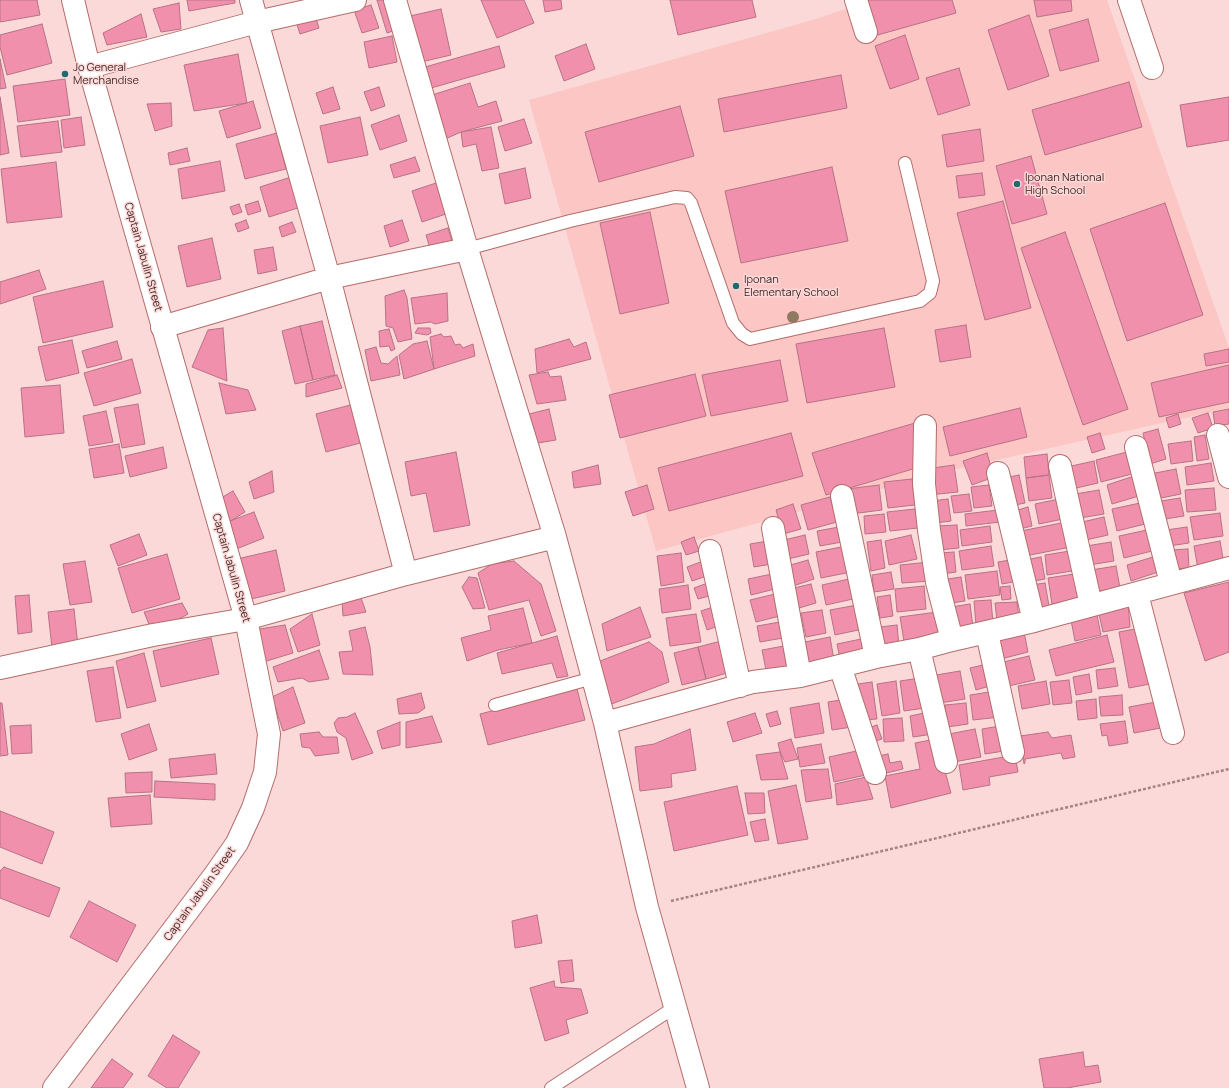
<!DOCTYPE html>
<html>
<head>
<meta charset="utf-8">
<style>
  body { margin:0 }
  canvas { display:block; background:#fad9d8 }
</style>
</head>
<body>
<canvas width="1229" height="1088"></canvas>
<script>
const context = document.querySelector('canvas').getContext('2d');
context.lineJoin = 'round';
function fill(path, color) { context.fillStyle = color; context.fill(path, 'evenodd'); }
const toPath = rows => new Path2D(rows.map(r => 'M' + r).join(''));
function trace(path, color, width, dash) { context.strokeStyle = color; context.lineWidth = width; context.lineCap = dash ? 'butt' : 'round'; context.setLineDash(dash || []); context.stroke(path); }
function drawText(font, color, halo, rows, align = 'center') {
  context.font = font + ' Manrope,sans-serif'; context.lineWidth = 3; context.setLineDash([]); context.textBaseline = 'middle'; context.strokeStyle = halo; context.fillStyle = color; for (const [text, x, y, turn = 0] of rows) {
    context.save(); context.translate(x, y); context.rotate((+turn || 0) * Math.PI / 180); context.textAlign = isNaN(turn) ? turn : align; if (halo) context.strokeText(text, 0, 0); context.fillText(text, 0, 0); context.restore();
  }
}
fill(toPath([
  [872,0,1107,0,1229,348,1229,408,943,472,656,551,529,100,816,19]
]), '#fbc6c4');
const building = toPath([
  [0,0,37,0,40,15,0,22,0,0],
  [187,0,235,0,235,3,189,11,187,0],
  [377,0,393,0,402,28,387,33,377,0],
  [481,0,524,0,534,23,497,38,481,0],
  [543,0,561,0,562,9,545,12,543,0],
  [670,0,752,0,756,17,678,35,670,0],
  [864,0,952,0,956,13,874,36,864,0],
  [1034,0,1071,0,1072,11,1037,17,1034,0],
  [179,3,181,29,161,32,153,9,179,3],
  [371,5,379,28,362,33,354,10,371,5],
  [441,9,451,55,421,62,410,16,441,9],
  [314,12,319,28,300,34,295,18,314,12],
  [141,14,147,37,107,45,103,33,141,14],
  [1029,15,1049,76,1008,90,988,30,1029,15],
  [1088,19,1099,61,1060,71,1049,30,1088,19],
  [42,24,52,63,7,75,0,47,0,35,42,24],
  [905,35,919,79,890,89,875,46,905,35],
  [392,36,397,62,369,68,364,42,392,36],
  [586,44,595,69,564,81,555,56,586,44],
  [499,46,505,67,424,90,418,69,499,46],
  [238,54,247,103,194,111,184,65,238,54],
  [0,59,6,88,0,89,0,59],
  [959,68,970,105,938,115,926,78,959,68],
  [841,75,847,108,724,132,718,99,841,75],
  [65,79,70,115,18,122,13,86,65,79],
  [1129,82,1142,127,1045,155,1032,110,1129,82],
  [470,83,478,107,496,101,502,121,461,132,443,140,429,96,470,83],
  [333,87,340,109,323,114,316,93,333,87],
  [379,87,385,106,371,111,364,92,379,87],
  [0,97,9,153,0,155,0,97],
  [1229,97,1229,140,1187,147,1180,105,1229,97],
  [253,101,261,128,227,138,219,111,253,101],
  [171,103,172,126,155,131,147,104,171,103],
  [680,106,694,156,599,182,585,132,680,106],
  [399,115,407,141,380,150,371,125,399,115],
  [81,117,85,145,64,148,61,120,81,117],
  [360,117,368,155,328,163,320,126,360,117],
  [524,119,532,143,505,151,498,127,524,119],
  [58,121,62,152,21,157,17,126,58,121],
  [491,127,499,168,482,171,476,144,463,147,461,132,491,127],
  [980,129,984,161,947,167,942,135,980,129],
  [277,133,286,169,245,179,236,144,277,133],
  [187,148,190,161,170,165,168,153,187,148],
  [1031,156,1047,214,1012,224,996,166,1031,156],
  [415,157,420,171,394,178,390,165,415,157],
  [220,161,225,191,182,199,178,169,220,161],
  [56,162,62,217,7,223,1,169,56,162],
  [832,167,848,241,741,263,725,191,832,167],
  [525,168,531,198,505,204,499,174,525,168],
  [982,173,985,195,959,198,956,176,982,173],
  [291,177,301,207,269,217,260,187,291,177],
  [436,183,446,214,422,222,412,191,436,183],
  [258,201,261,211,248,215,245,205,258,201],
  [1003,201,1031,308,985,320,957,213,1003,201],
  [1165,203,1203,315,1127,341,1090,229,1165,203],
  [239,204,242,212,233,215,230,207,239,204],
  [650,212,669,303,620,314,600,223,650,212],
  [246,220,249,228,238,232,235,224,246,220],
  [402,220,409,241,390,247,384,226,402,220],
  [292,222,296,232,282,237,279,227,292,222],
  [448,228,454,248,432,255,426,235,448,228],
  [1065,232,1128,409,1083,425,1021,248,1065,232],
  [212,238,221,279,187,287,178,246,212,238],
  [273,247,277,270,258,274,254,250,273,247],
  [39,270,46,289,0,304,0,282,39,270],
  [103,281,113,327,43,343,33,297,103,281],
  [404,290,407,298,412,339,398,342,393,328,386,326,385,296,404,290],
  [447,293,448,321,435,324,431,322,415,324,411,298,447,293],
  [322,321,335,375,313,380,300,326,322,321],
  [966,325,971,357,940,362,935,330,966,325],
  [300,326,313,380,295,384,282,331,300,326],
  [223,328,227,381,192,367,208,330,223,328],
  [418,328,430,328,431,333,427,335,415,333,418,328],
  [884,328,895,387,807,403,796,344,884,328],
  [389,329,395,349,391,351,389,346,380,347,379,331,389,329],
  [441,334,444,337,451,336,455,345,460,344,463,348,473,344,475,356,434,369,430,337,441,334],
  [569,339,574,347,586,342,591,359,537,373,535,349,569,339],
  [72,340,79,373,46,381,38,347,72,340],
  [117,341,122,359,87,368,82,351,117,341],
  [427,341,434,369,404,379,399,355,413,344,427,341],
  [376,347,381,363,388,364,397,356,400,375,371,381,365,350,376,347],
  [1229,349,1229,362,1206,366,1204,354,1229,349],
  [132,359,141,393,94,406,84,373,132,359],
  [780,360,788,401,711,416,702,375,780,360],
  [1229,365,1229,402,1159,417,1151,383,1229,365],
  [548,372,550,377,561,376,566,400,537,404,529,375,548,372],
  [695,374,706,416,620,438,609,395,695,374],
  [337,375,342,388,306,397,306,384,337,375],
  [219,383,248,390,256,410,226,414,219,383],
  [60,385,64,433,25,437,21,388,60,385],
  [358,403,368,441,326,452,316,414,358,403],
  [138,404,145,444,122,448,114,408,138,404],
  [1020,408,1027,437,950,456,943,427,1020,408],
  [549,409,556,440,538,443,529,414,549,409],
  [1229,409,1229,424,1215,426,1213,412,1229,409],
  [106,411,113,442,89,446,83,416,106,411],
  [1208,413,1213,428,1198,433,1192,418,1208,413],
  [1178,414,1181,424,1169,428,1166,418,1178,414],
  [922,421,936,462,826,495,812,453,922,421],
  [1158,429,1166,459,1150,464,1143,433,1158,429],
  [791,433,803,476,669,511,658,468,791,433],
  [1100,433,1105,449,1092,453,1087,437,1100,433],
  [1205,435,1209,459,1197,461,1194,437,1205,435],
  [1191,441,1193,461,1171,464,1168,444,1191,441],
  [119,444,124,473,94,478,89,449,119,444],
  [163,447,167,468,130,477,125,456,163,447],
  [456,452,470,525,434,532,426,493,411,496,405,462,456,452],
  [1127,452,1132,474,1101,482,1096,460,1127,452],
  [987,453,994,477,972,485,963,461,987,453],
  [1047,454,1049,475,1026,478,1024,457,1047,454],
  [1094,461,1098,483,1072,489,1067,467,1094,461],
  [1211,463,1214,481,1187,485,1185,467,1211,463],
  [598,465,601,484,574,488,572,472,598,465],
  [954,465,958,492,929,495,926,469,954,465],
  [1176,469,1181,494,1156,499,1150,474,1176,469],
  [272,471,274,492,254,499,249,482,272,471],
  [1019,475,1025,503,1010,506,1004,478,1019,475],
  [1049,475,1052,498,1029,501,1026,478,1049,475],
  [1134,476,1139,496,1112,504,1107,485,1134,476],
  [912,479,915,505,888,508,884,482,912,479],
  [647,485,654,509,633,516,625,492,647,485],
  [879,485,882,510,851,514,847,489,879,485],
  [989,485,992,506,974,508,971,487,989,485],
  [1214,488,1216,510,1187,512,1185,490,1214,488],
  [1099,490,1104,514,1080,518,1075,494,1099,490],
  [233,491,245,512,221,527,214,502,233,491],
  [969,494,972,511,954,513,951,496,969,494],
  [830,497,837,522,808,530,801,505,830,497],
  [1064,498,1068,518,1039,524,1035,504,1064,498],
  [1180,498,1184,516,1159,520,1155,502,1180,498],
  [948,499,951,521,935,523,932,501,948,499],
  [1140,503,1145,524,1117,531,1112,509,1140,503],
  [793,504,801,529,783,534,776,510,793,504],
  [1028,507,1032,526,1016,530,1011,512,1028,507],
  [915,509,918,528,890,531,887,512,915,509],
  [998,510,1000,522,966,526,965,514,998,510],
  [254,512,264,538,231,551,222,524,254,512],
  [1220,513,1223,536,1194,540,1190,517,1220,513],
  [884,514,886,532,865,534,864,516,884,514],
  [1104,517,1108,535,1086,540,1082,522,1104,517],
  [1066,522,1071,547,1025,556,1021,531,1066,522],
  [957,525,959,548,939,550,937,526,957,525],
  [990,526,992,542,962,546,960,530,990,526],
  [839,527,842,542,820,546,817,531,839,527],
  [1187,527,1189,543,1169,546,1166,530,1187,527],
  [1147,530,1152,551,1124,558,1119,536,1147,530],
  [139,534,147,555,118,566,110,545,139,534],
  [805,535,809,554,788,559,784,540,805,535],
  [911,535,917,559,889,565,885,541,911,535],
  [694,537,699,551,686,555,681,542,694,537],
  [881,540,885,568,871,571,867,542,881,540],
  [768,541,772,564,754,567,750,544,768,541],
  [1220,541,1224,564,1198,569,1194,546,1220,541],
  [1111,542,1114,561,1089,565,1086,546,1111,542],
  [846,546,851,572,821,578,816,552,846,546],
  [991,546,994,566,962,570,959,551,991,546],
  [1188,549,1189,568,1172,569,1171,550,1188,549],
  [276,550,285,591,247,600,237,559,276,550],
  [1076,550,1078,570,1047,575,1045,555,1076,550],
  [954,552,956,572,942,574,940,553,954,552],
  [681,553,684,582,661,586,657,556,681,553],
  [167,554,180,599,132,613,118,568,167,554],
  [1041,557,1045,579,1029,582,1025,560,1041,557],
  [1153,557,1158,572,1131,581,1127,565,1153,557],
  [706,560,710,575,692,581,687,567,706,560],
  [808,560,814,579,793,586,787,566,808,560],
  [1010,560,1013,582,1002,584,998,562,1010,560],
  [85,561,92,602,70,605,63,564,85,561],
  [514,561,541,584,556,631,541,636,529,600,489,610,478,573,492,564,514,561],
  [929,562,931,581,902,583,900,565,929,562],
  [1116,566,1120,588,1095,593,1091,570,1116,566],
  [997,571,1000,595,968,599,965,575,997,571],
  [891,572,894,589,874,592,872,575,891,572],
  [1081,573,1085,599,1052,604,1048,578,1081,573],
  [772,574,775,589,751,595,748,579,772,574],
  [469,577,477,578,485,608,473,609,462,587,469,577],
  [961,577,965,601,945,604,941,580,961,577],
  [849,579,853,599,826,605,822,585,849,579],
  [713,581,717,594,698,599,694,588,713,581],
  [1229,582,1229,652,1205,661,1184,593,1229,582],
  [1045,583,1049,606,1034,609,1031,585,1045,583],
  [811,584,816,603,799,608,794,588,811,584],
  [688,585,691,609,662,613,659,589,688,585],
  [924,586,926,609,897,612,895,589,924,586],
  [1010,586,1011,599,1002,600,1000,587,1010,586],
  [775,594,780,616,756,622,750,600,775,594],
  [29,595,32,632,18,634,15,596,29,595],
  [360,595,366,612,343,616,342,600,360,595],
  [890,595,893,616,880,618,877,597,890,595],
  [991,600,993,623,976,625,974,601,991,600],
  [1017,602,1019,619,997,621,995,603,1017,602],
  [182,603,188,614,153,634,144,612,182,603],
  [1128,603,1130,627,1103,632,1098,610,1128,603],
  [970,604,973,627,954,629,951,607,970,604],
  [857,605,863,629,835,635,830,610,857,605],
  [716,606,722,625,707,630,701,611,716,606],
  [640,607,651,637,607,651,602,624,640,607],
  [523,608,532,643,498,650,467,661,461,638,491,630,488,616,523,608],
  [74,609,78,646,52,648,48,612,74,609],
  [822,610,826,633,806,637,801,613,822,610],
  [1096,610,1101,635,1075,641,1071,620,1096,610],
  [937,612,940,636,904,641,900,617,937,612],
  [312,614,320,645,298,652,290,629,312,614],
  [696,614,701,642,670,646,666,618,696,614],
  [780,622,783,638,760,642,757,626,780,622],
  [285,625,293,653,260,663,253,630,285,625],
  [897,625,899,647,882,649,880,627,897,625],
  [365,627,370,647,373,675,343,674,339,652,353,651,349,631,365,627],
  [1140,628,1150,684,1129,688,1119,632,1140,628],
  [1024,632,1028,652,1001,659,995,639,1024,632],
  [1107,635,1114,662,1056,676,1049,650,1107,635],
  [557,636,568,676,557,678,552,663,502,674,497,653,557,636],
  [830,637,834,660,809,664,805,642,830,637],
  [211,638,219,674,161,687,153,651,211,638],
  [866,638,869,653,840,659,837,644,866,638],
  [725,640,734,671,706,679,698,647,725,640],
  [649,642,662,652,669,682,609,705,595,663,649,642],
  [784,646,789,671,767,675,762,650,784,646],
  [698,647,706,679,682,685,674,653,698,647],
  [319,650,329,679,309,682,302,678,278,682,273,667,319,650],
  [144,653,156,701,127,708,116,661,144,653],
  [1029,656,1035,680,1004,687,999,663,1029,656],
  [987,664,993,685,976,690,970,668,987,664],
  [113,667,121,718,96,722,87,671,113,667],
  [1115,668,1118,686,1098,689,1096,670,1115,668],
  [960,671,965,699,940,703,936,675,960,671],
  [1089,674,1092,692,1076,695,1073,677,1089,674],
  [920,678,925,708,904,711,900,681,920,678],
  [1069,680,1072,703,1053,705,1050,682,1069,680],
  [896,681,900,713,882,716,877,684,896,681],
  [1046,681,1050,704,1022,709,1018,686,1046,681],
  [872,682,877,719,863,720,858,684,872,682],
  [293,687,305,723,283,731,272,697,293,687],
  [577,689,585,720,488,745,480,714,577,689],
  [996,691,1000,717,973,720,970,695,996,691],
  [421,693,425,708,418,713,399,714,397,699,421,693],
  [1122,695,1123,715,1101,716,1099,697,1122,695],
  [847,699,852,727,832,730,828,702,847,699],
  [1096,699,1097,718,1078,720,1076,701,1096,699],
  [1156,702,1161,728,1134,733,1129,707,1156,702],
  [0,703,2,703,8,755,0,756,0,703],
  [819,703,824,733,795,738,790,708,819,703],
  [966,703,968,724,947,727,945,705,966,703],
  [777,711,781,724,770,727,766,714,777,711],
  [929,712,933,734,913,737,910,716,929,712],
  [355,713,373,753,352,760,346,738,337,732,334,723,338,718,347,717,355,713],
  [755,713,762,733,733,742,727,722,755,713],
  [432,716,442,742,406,748,406,722,432,716],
  [902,718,904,741,884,742,883,719,902,718],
  [1125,721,1128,743,1109,746,1107,735,1102,736,1100,724,1125,721],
  [400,722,400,745,382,749,377,731,400,722],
  [149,724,157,750,129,760,121,734,149,724],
  [31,725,32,753,12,754,10,726,31,725],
  [877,725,882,739,872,742,868,728,877,725],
  [1000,726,1004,751,985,754,982,729,1000,726],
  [690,729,696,770,671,774,672,787,640,791,635,747,654,744,690,729],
  [975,729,981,757,954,762,949,734,975,729],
  [319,732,323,737,337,737,339,753,315,756,310,748,302,747,300,734,319,732],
  [1048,732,1052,738,1071,735,1075,757,1063,759,1061,753,1025,759,1025,763,1024,764,1020,736,1048,732],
  [791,739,798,759,785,762,780,752,778,743,791,739],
  [936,739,951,793,891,808,885,776,920,769,915,743,936,739],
  [821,744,825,763,800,767,797,748,821,744],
  [861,750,866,775,834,782,829,757,861,750],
  [780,752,788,779,761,780,756,755,780,752],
  [215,754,217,774,171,778,169,759,215,754],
  [888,754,890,763,901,761,903,769,882,774,878,756,888,754],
  [1015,755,1018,772,989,777,990,785,963,790,959,765,1015,755],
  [828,769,832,798,806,802,801,770,828,769],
  [152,772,152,792,126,793,125,773,152,772],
  [866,777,873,799,837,805,835,784,866,777],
  [155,781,215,784,215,800,154,797,155,781],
  [796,785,808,839,778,844,768,791,796,785],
  [737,786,748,835,674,851,664,802,737,786],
  [745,793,764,793,765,813,748,814,745,793],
  [150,795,152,824,111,827,108,798,150,795],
  [0,811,54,832,42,864,0,847,0,811],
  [765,819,769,840,755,842,750,822,765,819],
  [4,867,60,888,49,917,0,898,0,871,4,867],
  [89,901,136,925,117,962,70,937,89,901],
  [537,915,542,943,515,948,512,921,537,915],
  [572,960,574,981,561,983,558,961,572,960],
  [554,981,555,987,581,989,588,1013,566,1020,569,1033,545,1041,530,988,554,981],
  [173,1035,200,1052,178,1088,167,1088,148,1076,173,1035],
  [1083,1052,1085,1067,1098,1065,1101,1082,1067,1088,1044,1088,1039,1059,1083,1052],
  [112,1059,133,1074,123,1088,91,1088,112,1059]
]);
fill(building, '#f190ac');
trace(building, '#b87286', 1);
const lane = toPath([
  [467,249,570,221,675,197,687,198,691,203,733,323,742,334,750,339,920,301,930,293,933,281,905,163],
  [495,705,593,678],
  [551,1088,675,1007]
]);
const street = toPath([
  [251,0,329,278,406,574],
  [395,0,467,249,555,537,605,723,647,907,698,1088],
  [856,0,866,32],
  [1129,0,1152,68],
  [89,67,257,22,355,0],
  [162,327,329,278,467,249],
  [925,426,924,484,929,530,937,582,952,640],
  [1218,435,1229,477],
  [1136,447,1171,583],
  [1060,466,1091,605],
  [998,473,1034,621],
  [842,496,876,657],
  [773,528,800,676],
  [710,551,740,686],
  [1137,594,1173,733],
  [987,633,1013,752],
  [919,649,946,762],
  [840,666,875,773],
  [0,668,153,635,246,619,406,574,555,537],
  [605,723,753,682,800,676,876,657,919,649,952,640,1034,621,1229,568]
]);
const secondary = toPath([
  [54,1088,214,876,237,843,253,808,265,772,269,734,246,619,89,67,73,0]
]);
trace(lane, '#b46d6b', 14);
trace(street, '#b46d6b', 24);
trace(secondary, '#b46d6b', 24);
trace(toPath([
  [671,901,1229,769]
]), '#a48483', 2.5, [3, 2]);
trace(lane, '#fff', 12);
trace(street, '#fff', 22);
trace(secondary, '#fff', 22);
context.fillStyle = '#907861';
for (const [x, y] of [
  [793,317]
]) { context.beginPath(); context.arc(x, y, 6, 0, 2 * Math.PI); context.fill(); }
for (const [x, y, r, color] of [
  [65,74,4,"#1e6a6f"],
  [1017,184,4,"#1e6a6f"],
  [736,286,4,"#1e6a6f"]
]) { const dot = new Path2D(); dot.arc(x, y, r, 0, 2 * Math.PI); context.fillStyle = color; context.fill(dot); trace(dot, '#fad9d8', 1.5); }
drawText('11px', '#442625', '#fad9d8', [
  ["Jo General",73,68],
  ["Merchandise",73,81],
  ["Iponan National",1025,178],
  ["High School",1025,191],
  ["Iponan",744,280],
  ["Elementary School",744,293]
], 'left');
drawText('11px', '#442625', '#fad9d8', [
  ["Captain Jabulin Street",143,257,74],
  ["Captain Jabulin Street",231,568,74],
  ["Captain Jabulin Street",200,894,-54]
]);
</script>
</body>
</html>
